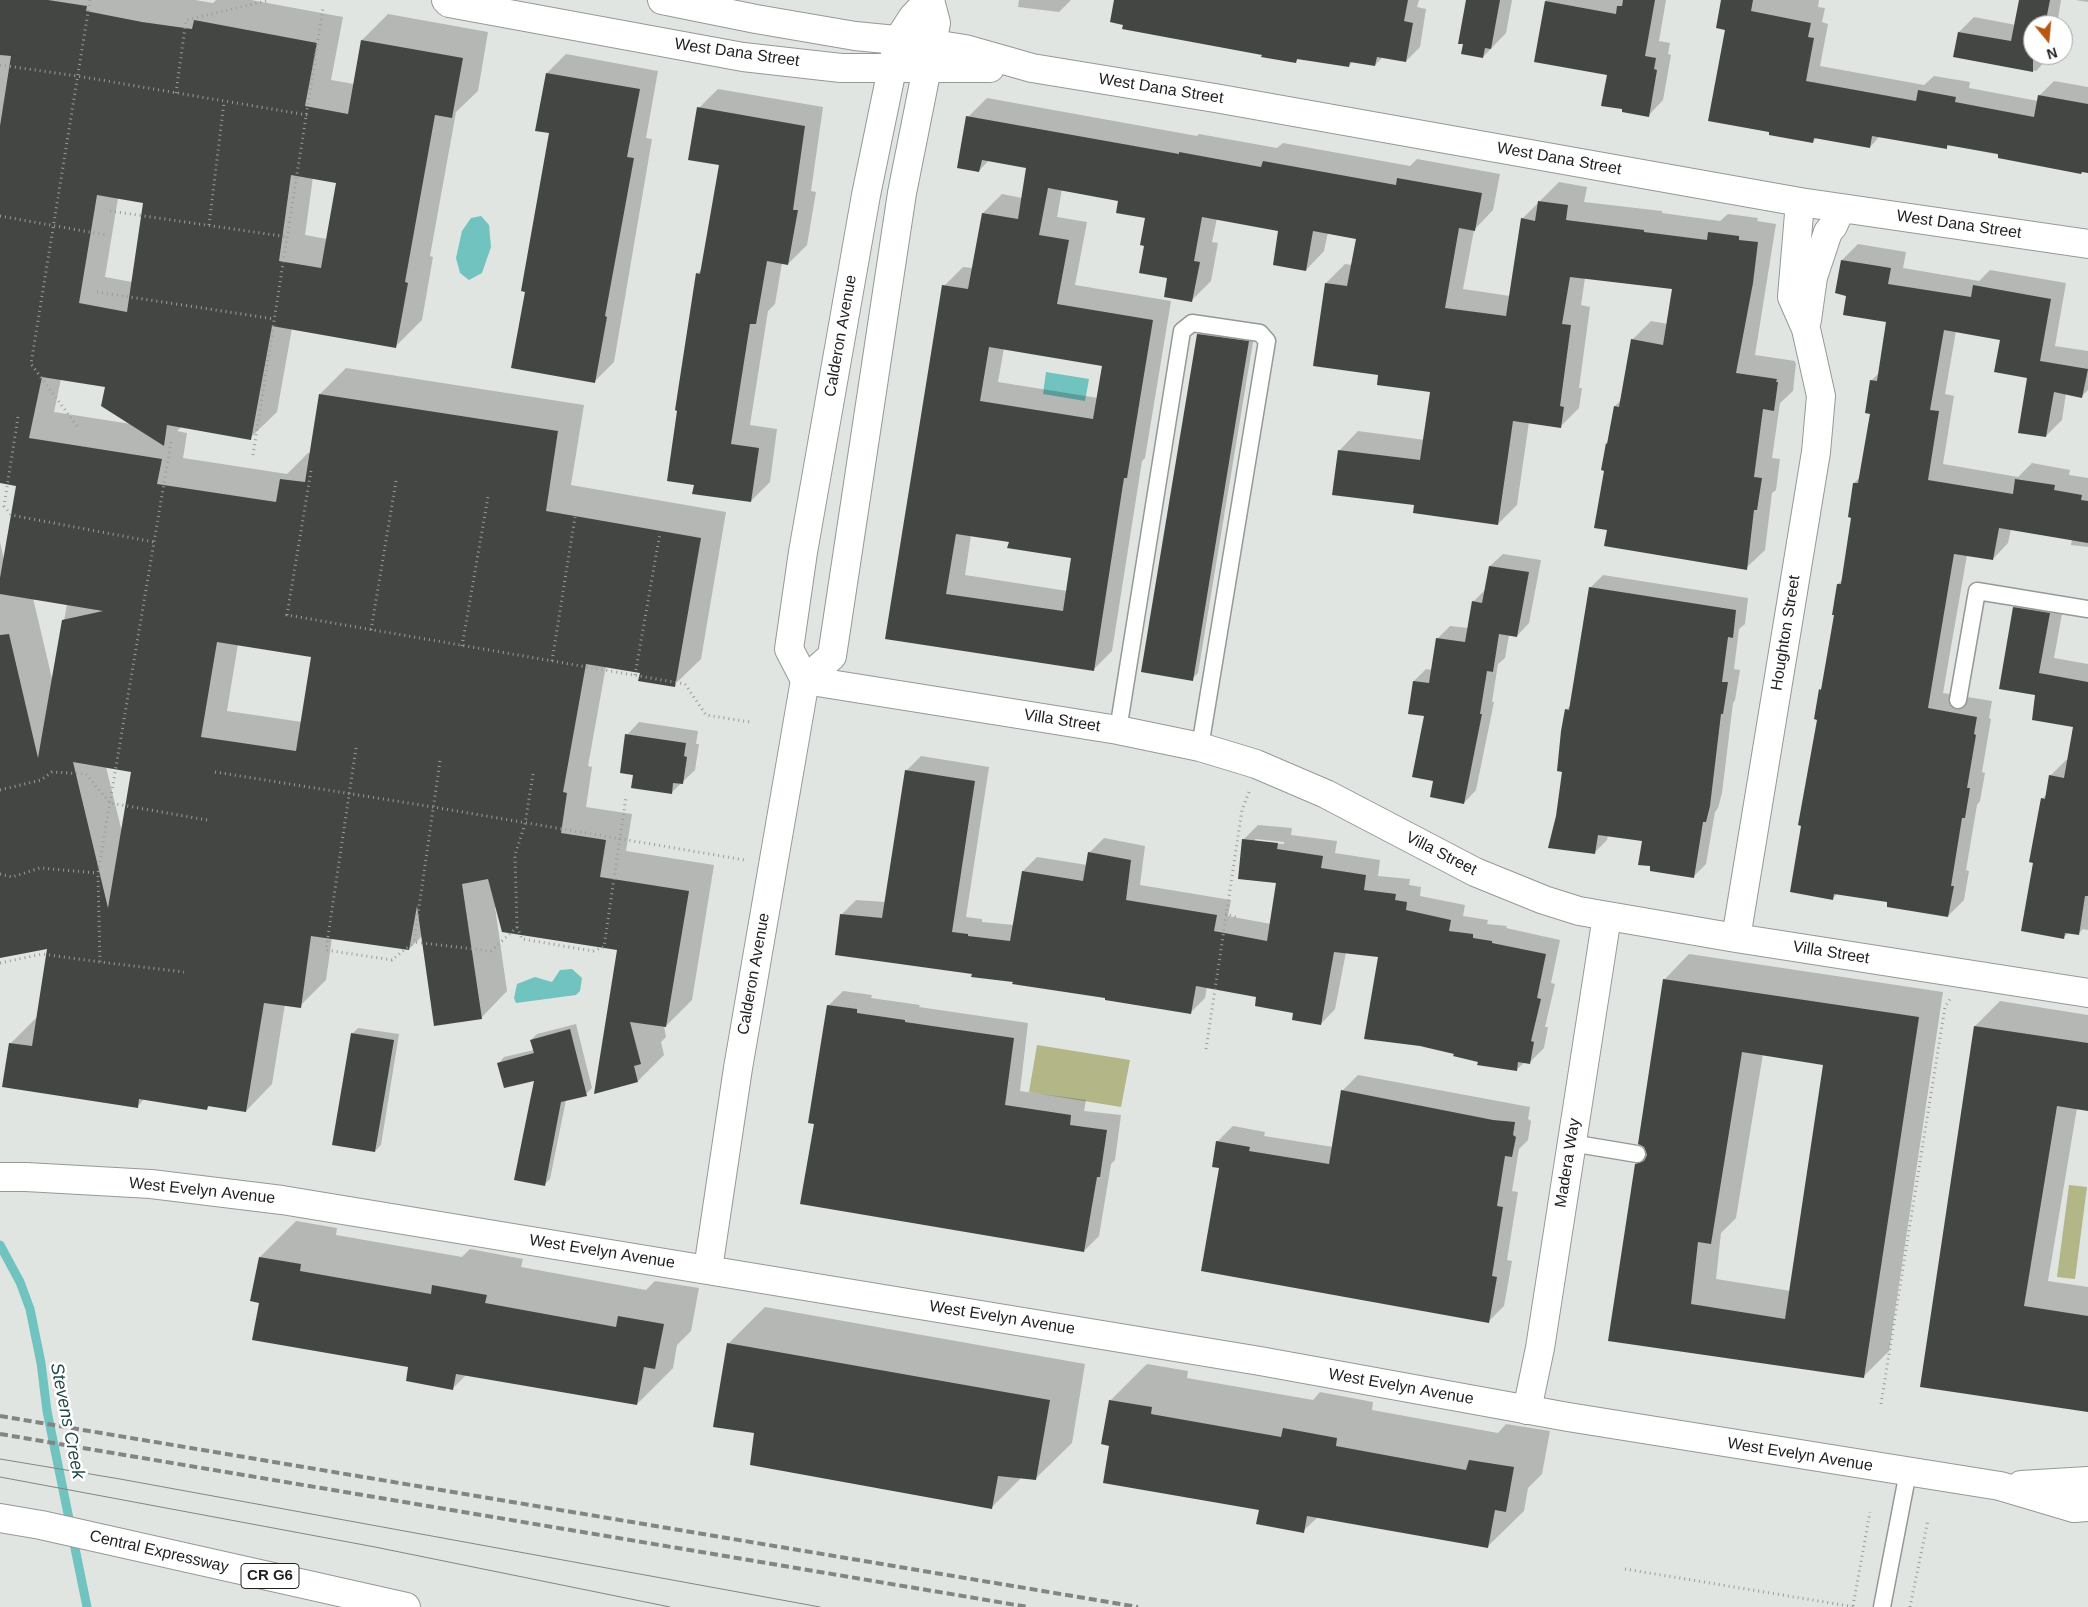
<!DOCTYPE html>
<html>
<head>
<meta charset="utf-8">
<style>
  body { margin:0 }
  #map { position:relative; width:2088px; height:1607px; overflow:hidden; background:#e1e5e2; font-family:Arial,sans-serif }
  canvas { display:block }
  .north { position:absolute; left:2023px; top:15px; width:50px; height:50px; box-sizing:border-box; background:#fff; border:1px solid #a5a6a5; border-radius:50%; rotate:163deg; font-size:14px; font-weight:700; line-height:20px; text-align:center; color:#1f201f }
  .north::after { content:''; display:block; margin:auto; width:18px; height:22px; background:#b75711; clip-path:polygon(50% 0,100% 100%,50% 72%,0 100%) }
</style>
</head>
<body>
<div id="map">
<canvas width="2088" height="1607"></canvas>
<div class="north">N</div>
</div>
<script>
const context = document.querySelector('canvas').getContext('2d');
context.lineJoin = 'round';
function fill(path, color) { context.fillStyle = color; context.fill(path, 'evenodd'); }
const toPath = rows => new Path2D(rows.map(r => 'M' + r).join(''));
function trace(path, color, width, dash) { context.strokeStyle = color; context.lineWidth = width; context.lineCap = dash ? 'butt' : 'round'; context.setLineDash(dash || []); context.stroke(path); }
function drawText(font, color, halo, rows, align = 'center') {
  context.font = font + ' Arial,sans-serif'; context.lineWidth = 5; context.setLineDash([]); context.textBaseline = 'middle'; context.strokeStyle = halo; context.fillStyle = color; for (const [text, x, y, turn = 0] of rows) {
    context.save(); context.translate(x, y); context.rotate((+turn || 0) * Math.PI / 180); context.textAlign = isNaN(turn) ? turn : align; if (halo) context.strokeText(text, 0, 0); context.fillText(text, 0, 0); context.restore();
  }
}
fill(toPath([
  [1037,1045,1130,1060,1121,1107,1029,1092],
  [2069,1185,2087,1187,2075,1279,2057,1277]
]), '#b3b687');
fill(toPath([
  [481,216,489,225,491,247,482,273,469,280,460,273,456,258,462,231,471,218],
  [1046,372,1089,379,1085,401,1043,394],
  [572,969,582,978,580,991,576,995,516,1003,514,998,517,984,535,977,552,982,560,970]
]), '#71c3c0');
fill(toPath([
  [0,0,195,0,213,3,216,0,251,0,343,17,331,80,354,84,362,40,388,14,488,32,478,91,456,112,430,256,433,257,422,320,396,346,292,328,277,412,250,438,182,426,177,431,187,433,183,458,287,474,308,453,311,453,320,394,346,368,584,405,571,485,726,512,701,659,674,685,641,672,606,666,588,766,592,767,586,807,632,814,626,851,714,865,692,1000,666,1026,664,1026,666,1037,661,1042,664,1055,638,1081,595,1092,618,949,497,907,495,907,507,991,481,1018,422,936,409,949,332,938,326,980,300,1006,285,1004,272,1084,246,1111,210,1105,207,1108,145,1098,137,1107,10,1044,37,1017,49,947,0,957,0,542,4,560,17,485,0,482],
  [313,177,337,182,327,239,305,235],
  [118,198,145,202,132,282,105,277],
  [61,379,106,386,131,424,54,412],
  [33,598,67,604,53,683],
  [238,644,312,656,302,722,227,711],
  [106,767,133,771,122,832],
  [1019,0,1071,0,1059,12,1018,7],
  [1115,0,1419,0,1417,7,1426,9,1420,47,1406,61,1383,57,1375,65,1353,61,1349,66,1299,58,1296,61,1125,24],
  [1467,0,1512,0,1506,33,1483,57,1464,43],
  [1546,0,1666,0,1659,41,1670,43,1668,54,1671,55,1663,100,1649,115,1608,74,1535,61],
  [1722,0,1819,0,1818,7,1825,8,1822,22,1828,24,1820,66,1924,85,1934,76,1970,82,1969,88,2038,101,2039,96,2054,81,2088,87,2088,172,1949,145,1946,148,1880,136,1870,147,1817,137,1813,142,1726,29],
  [2021,0,2061,0,2057,25,2033,25,2033,55,2051,55,2036,71,1955,56,1959,32,1974,17,2016,25],
  [2075,0,2088,0,2088,2],
  [566,54,658,71,646,138,652,139,614,362,595,381,526,291,551,132,547,73],
  [718,89,823,107,811,191,816,192,807,245,788,264,782,263,775,304,768,311,750,425,777,429,770,482,751,501,695,484,697,274,702,269,720,164,699,108],
  [987,98,1197,136,1199,134,1277,148,1283,143,1410,166,1417,159,1500,174,1493,210,1474,230,1463,289,1510,296,1522,219,1559,182,1587,187,1584,202,1662,211,1662,213,1720,221,1728,214,1758,218,1757,221,1776,224,1755,355,1795,361,1795,363,1796,363,1793,391,1780,403,1772,458,1780,459,1776,490,1772,493,1765,550,1746,568,1608,529,1605,470,1603,469,1615,406,1621,400,1632,340,1651,321,1668,324,1674,288,1585,278,1581,305,1590,307,1579,388,1582,388,1579,408,1560,427,1529,422,1517,505,1498,524,1415,504,1340,450,1358,431,1425,440,1432,391,1379,374,1326,283,1345,264,1352,265,1357,238,1328,232,1324,251,1306,270,1280,230,1217,218,1212,242,1218,243,1211,281,1192,300,1169,277,1146,245,1146,217,1120,200,1062,189,1057,217,1087,222,1075,285,1171,301,1145,458,1142,461,1112,651,1093,670,886,638,944,286,963,267,973,268,983,213,1002,194,1022,198,1028,167,989,160,979,171,968,117],
  [1004,348,1103,365,1098,398,998,382],
  [971,535,1010,541,1073,557,1067,591,965,575],
  [1858,244,1906,252,1903,268,1979,281,1990,270,2066,283,2055,346,2088,351,2088,390,2082,396,2066,393,2062,420,2046,436,2029,377,2001,339,1956,331,1945,394,1954,396,1943,464,2018,477,2032,463,2070,470,2069,475,2088,478,2088,547,2071,545,2072,539,2011,529,2008,543,1993,559,1967,555,1943,693,1992,701,1989,718,1991,719,1982,772,1985,773,1980,801,1977,805,1966,870,1969,871,1964,900,1948,916,1889,901,1838,893,1833,898,1819,719,1820,690,1823,687,1835,614,1838,584,1843,579,1853,516,1854,483,1860,477,1871,413,1871,381,1879,373,1888,321,1847,295,1842,260],
  [1204,328,1254,336,1198,673,1192,679,1198,334],
  [1503,554,1541,560,1529,623,1517,636,1509,635,1505,658,1498,664,1492,702,1494,702,1476,790,1464,803,1434,780,1425,715,1414,681,1426,669,1433,670,1438,638,1450,626,1468,628,1473,602,1486,589,1490,566],
  [1603,575,1748,598,1745,624,1739,629,1734,669,1740,670,1735,700,1733,703,1722,793,1718,808,1715,812,1706,864,1693,877,1644,840,1608,835,1607,840,1594,853,1557,816,1563,771,1566,710,1571,705,1591,587],
  [2030,592,2065,597,2054,658,2088,664,2088,930,2083,929,2078,934,2069,932,2064,937,2034,862,2042,799,2047,794,2050,776,2066,760,2068,760,2074,726,2036,694,2014,608],
  [639,722,698,731,696,744,699,744,695,770,671,793,634,774,627,735],
  [921,756,989,767,966,917,982,919,982,922,1014,925,1023,871,1037,857,1087,865,1089,853,1104,838,1145,846,1140,885,1231,900,1228,916,1271,924,1277,882,1243,840,1258,825,1292,828,1291,835,1337,841,1335,853,1380,860,1378,876,1410,879,1409,885,1421,887,1420,896,1465,905,1463,916,1488,920,1487,924,1507,926,1506,928,1560,940,1551,983,1555,984,1545,1027,1548,1027,1544,1048,1529,1063,1525,1062,1516,1070,1456,1053,1380,956,1346,952,1335,1009,1321,1024,1258,996,1207,987,1205,998,1190,1013,973,973,841,915,856,900,885,902,906,771],
  [1255,839,1284,842,1284,844,1255,842],
  [1689,954,1943,992,1889,1351,1864,1376,1610,1340,1636,1164,1647,1153,1664,980],
  [1763,1054,1825,1064,1791,1291,1716,1279,1721,1233,1736,1218],
  [843,991,872,995,871,998,920,1005,919,1007,1028,1023,1020,1091,1086,1100,1084,1111,1121,1115,1115,1160,1111,1164,1099,1236,1084,1251,816,1123,828,1006],
  [2000,1001,2088,1015,2088,1109,2077,1108,2048,1281,2088,1287,2088,1411,1921,1386,1975,1026],
  [576,1024,592,1088,586,1094,566,1100,550,1179,544,1185,536,1079,499,1063,504,1057,534,1050,531,1040,537,1034],
  [358,1028,399,1034,381,1145,375,1151,352,1034],
  [1358,1075,1530,1107,1528,1119,1531,1121,1528,1140,1519,1149,1512,1191,1518,1192,1507,1260,1512,1261,1504,1306,1488,1322,1221,1167,1217,1142,1233,1126,1265,1132,1264,1136,1333,1147,1342,1091],
  [296,1221,337,1228,336,1235,462,1257,470,1249,523,1259,521,1267,646,1290,655,1281,699,1288,691,1331,677,1345,673,1368,637,1404,467,1374,453,1388,410,1366,260,1302,260,1257],
  [765,1307,1085,1364,1072,1443,1035,1479,1022,1477,992,1507,755,1431,728,1344],
  [1147,1364,1188,1371,1187,1378,1313,1400,1320,1392,1373,1402,1372,1410,1498,1433,1506,1424,1550,1431,1542,1474,1528,1488,1524,1511,1487,1547,1318,1517,1303,1531,1260,1509,1111,1445,1110,1401]
]), '#0003');
trace(toPath([
  [0,1245,20,1282,30,1309,41,1363,47,1411,87,1607]
]), '#71c3c0', 9);
fill(toPath([
  [0,0,48,0,87,6,86,11,142,22,192,29,194,20,317,43,305,106,348,114,361,40,463,58,452,118,435,115,405,282,408,283,396,348,272,326,251,440,167,425,164,446,101,406,105,387,42,377,29,438,162,459,157,484,276,502,280,479,305,482,319,394,558,431,546,511,701,538,675,687,638,681,640,673,586,664,563,792,567,793,561,833,606,840,600,877,689,891,666,1027,630,1022,641,1064,634,1066,638,1082,594,1094,617,950,502,932,488,879,462,884,482,1019,434,1026,417,906,409,950,311,936,301,1008,264,1003,246,1112,208,1106,207,1110,139,1099,138,1108,2,1087,9,1043,32,1046,47,949,0,958,0,635,9,634,38,758,62,620,103,611,0,594,0,578,16,486,0,483,0,126,11,56,0,55],
  [291,175,336,183,321,268,279,261],
  [97,195,143,203,127,312,79,303],
  [217,642,311,657,296,751,201,737],
  [73,762,131,772,108,908],
  [1114,0,1408,0,1404,21,1413,23,1406,62,1377,57,1375,66,1350,62,1349,67,1297,59,1296,63,1261,57,1262,55,1122,29,1123,25,1110,22],
  [1466,0,1500,0,1491,49,1485,48,1483,58,1461,54,1463,44,1458,44],
  [1623,0,1655,0,1645,56,1656,58,1654,69,1657,70,1649,117,1622,112,1622,109,1601,106,1607,75,1534,62,1545,1,1616,14,1617,6,1622,6],
  [1721,0,1753,0,1751,11,1811,23,1808,37,1814,38,1806,81,1916,101,1918,90,1956,97,1955,102,2034,117,2038,95,2088,104,2088,173,2082,172,2081,174,1998,158,1998,154,1947,145,1947,149,1872,136,1870,148,1814,138,1813,143,1769,135,1769,132,1708,121,1725,30,1716,28],
  [2019,0,2050,0,2045,25,2033,25,2033,72,1953,57,1958,32,2011,41],
  [546,73,640,89,627,157,634,158,605,316,607,317,595,383,511,368,525,292,521,291,549,133,535,131],
  [697,107,805,126,793,210,798,210,788,265,767,261,756,324,750,324,731,444,759,448,751,502,692,494,694,485,667,481,677,411,675,410,696,273,700,274,719,165,688,160],
  [966,116,1179,154,1179,152,1261,167,1263,161,1396,185,1397,178,1482,193,1475,231,1459,228,1445,308,1506,316,1521,218,1535,221,1538,201,1568,205,1566,220,1644,230,1644,232,1707,240,1708,232,1739,236,1739,240,1758,242,1753,283,1736,373,1777,379,1776,382,1778,382,1774,411,1763,409,1754,477,1762,478,1757,510,1754,510,1747,570,1604,546,1607,530,1594,528,1604,471,1601,470,1606,443,1607,444,1614,406,1619,407,1631,339,1663,345,1672,289,1570,277,1562,324,1571,325,1560,406,1564,407,1561,428,1513,421,1498,525,1413,513,1414,505,1332,495,1338,450,1420,460,1430,392,1377,385,1378,375,1313,366,1325,283,1347,286,1356,239,1313,231,1306,271,1273,265,1278,231,1202,217,1194,261,1200,262,1192,302,1164,297,1167,278,1139,273,1144,246,1140,245,1145,218,1116,213,1118,201,1048,188,1039,235,1069,240,1057,304,1153,320,1127,478,1124,478,1094,671,885,639,942,285,968,289,982,213,1018,219,1026,168,982,160,979,172,957,168],
  [989,347,1102,366,1093,419,980,401],
  [956,534,1009,542,1007,548,1071,558,1063,611,946,594],
  [1841,260,1891,268,1888,284,1971,297,1973,285,2051,299,2040,361,2088,369,2082,398,2054,392,2046,437,2018,433,2027,378,1994,372,2000,340,1944,330,1930,410,1939,411,1928,480,2013,494,2015,479,2055,485,2054,490,2082,495,2081,500,2088,501,2088,543,1999,528,1993,560,1954,554,1928,708,1977,717,1974,734,1976,735,1967,788,1970,788,1965,818,1962,818,1951,886,1954,886,1948,917,1887,907,1887,902,1834,894,1833,900,1790,892,1801,826,1798,825,1817,720,1814,719,1819,689,1821,690,1834,615,1832,615,1837,584,1841,584,1851,518,1848,517,1853,483,1858,483,1870,414,1865,413,1870,380,1877,381,1886,322,1843,315,1846,296,1835,293],
  [1197,334,1249,341,1193,681,1141,672],
  [1489,566,1529,572,1517,637,1499,634,1493,672,1487,671,1480,714,1482,714,1464,804,1430,797,1433,781,1412,777,1424,716,1408,714,1413,681,1429,683,1436,638,1465,642,1472,601,1482,603],
  [1589,587,1736,610,1733,638,1728,637,1722,682,1728,682,1723,714,1721,714,1710,806,1706,822,1703,822,1694,878,1650,871,1650,866,1638,865,1642,841,1598,835,1595,854,1548,848,1556,816,1562,772,1557,771,1561,731,1565,709,1569,710],
  [2013,607,2050,613,2039,673,2088,682,2088,896,2085,896,2079,935,2065,933,2064,939,2021,931,2033,863,2029,862,2041,798,2045,799,2049,775,2064,778,2073,727,2032,720,2035,695,1999,689],
  [625,734,686,743,684,756,687,757,683,784,673,783,672,794,631,788,633,775,620,773],
  [905,770,975,781,952,932,968,934,968,936,1010,941,1022,871,1083,881,1088,852,1131,860,1126,900,1217,915,1214,931,1267,941,1276,883,1238,879,1242,839,1278,843,1277,849,1323,856,1321,868,1366,875,1364,890,1396,894,1395,900,1407,902,1406,910,1451,920,1449,931,1473,934,1473,938,1492,941,1492,943,1546,954,1537,998,1541,999,1531,1041,1534,1042,1530,1064,1518,1062,1517,1071,1477,1065,1478,1062,1453,1056,1454,1054,1420,1046,1364,1039,1378,957,1334,952,1321,1025,1292,1020,1293,1013,1255,1006,1256,997,1196,986,1191,1014,1105,1000,1105,998,1012,984,1013,982,971,977,972,974,835,955,840,914,882,918],
  [1663,979,1919,1017,1864,1378,1608,1341,1635,1164,1644,1161,1647,1155,1644,1147,1638,1144],
  [1742,1052,1823,1065,1785,1319,1691,1304,1698,1242,1711,1244],
  [827,1005,857,1009,857,1013,905,1020,905,1022,1014,1038,1005,1105,1071,1115,1070,1125,1107,1130,1100,1177,1097,1177,1084,1252,800,1204,814,1124,808,1123],
  [1974,1026,2088,1043,2088,1111,2057,1106,2024,1306,2088,1316,2088,1412,1920,1387],
  [570,1029,587,1096,561,1102,545,1186,514,1180,534,1081,504,1088,497,1063,534,1053,530,1040],
  [351,1033,394,1040,375,1152,332,1145],
  [1341,1090,1493,1120,1515,1122,1513,1135,1516,1137,1512,1157,1505,1156,1497,1206,1503,1207,1492,1276,1497,1277,1489,1323,1201,1271,1219,1168,1212,1167,1216,1141,1250,1147,1249,1151,1329,1164],
  [259,1257,301,1264,300,1271,431,1294,432,1285,487,1295,485,1303,616,1327,618,1316,664,1324,655,1369,644,1367,637,1405,456,1374,453,1390,406,1381,408,1367,252,1340,259,1303,250,1301],
  [727,1343,1050,1400,1036,1480,998,1476,992,1509,750,1465,754,1433,713,1427],
  [1109,1400,1152,1407,1151,1414,1281,1437,1283,1428,1337,1438,1336,1446,1466,1470,1469,1460,1514,1467,1506,1512,1495,1510,1488,1548,1307,1516,1304,1533,1256,1524,1259,1510,1103,1483,1109,1446,1101,1444]
]), '#444643');
const service = toPath([
  [1958,700,1977,591,2088,609],
  [1118,730,1182,331,1192,323,1260,333,1267,341,1200,747],
  [1571,1143,1637,1154],
  [1882,1607,1908,1472]
]);
const minor = toPath([
  [933,44,965,49,1032,68,1215,98,1800,202,2088,244],
  [927,68,990,68],
  [1807,320,1813,277,1828,232,1833,226,1841,208],
  [805,680,1118,730,1200,747,1256,764,1326,794,1475,872,1544,900,1579,911,1736,938,2088,993],
  [1736,938,1816,452,1821,396,1806,329,1792,297,1800,202],
  [1527,1410,1540,1348,1607,916]
]);
const tertiary = toPath([
  [446,0,449,3,743,57,841,68,911,68],
  [662,0,756,19,855,36,917,42],
  [805,680,789,649,803,552,866,195,898,40,913,17,929,0],
  [708,1269,738,1068,805,680,832,656,902,193,936,23,930,0]
]);
const secondary = toPath([
  [0,1177,26,1177,151,1184,282,1200,1260,1361,1568,1417,2000,1486,2074,1508,2088,1507],
  [2021,1485,2088,1481]
]);
const trunk = toPath([
  [0,1518,41,1525,406,1607]
]);
trace(service, '#959995', 19);
trace(minor, '#959995', 30);
trace(tertiary, '#959995', 30);
trace(secondary, '#959995', 30);
trace(trunk, '#959995', 30);
trace(toPath([
  [0,65,77,76,307,115],
  [176,93,186,20,266,1],
  [110,211,288,237],
  [0,216,106,235],
  [209,225,224,102],
  [97,292,275,319],
  [18,417,4,506,11,515,154,542],
  [77,426,31,364,90,0],
  [171,442,98,873,100,962,184,972],
  [253,455,323,8],
  [311,471,287,615,685,684,706,715,750,722],
  [371,630,396,481],
  [462,646,488,497],
  [552,661,575,517],
  [635,675,660,533],
  [356,748,326,950,392,960,414,942],
  [440,761,414,942,491,951,517,927,515,855,525,824,533,774],
  [215,772,433,807,745,860],
  [0,790,41,780,52,772,86,774,110,803,207,820],
  [0,874,12,877,40,868,98,873],
  [1225,914,1236,917],
  [517,927,522,939,593,951,604,947,626,797],
  [0,963,42,954,100,962],
  [1206,1049,1242,810,1249,792],
  [1881,1404,1945,1007,1950,999],
  [1625,1569,1855,1607],
  [1853,1606,1870,1512],
  [1910,1607,1928,1520]
]), '#999c9a', 3, [1, 4]);
trace(service, '#fff', 16);
trace(minor, '#fff', 28);
trace(tertiary, '#fff', 28);
trace(secondary, '#fff', 28);
trace(trunk, '#fff', 28);
trace(toPath([
  [0,1459,120,1479,820,1607],
  [0,1477,375,1547,670,1607]
]), '#828583', 1);
trace(toPath([
  [0,1416,1138,1607],
  [0,1434,1028,1607]
]), '#828583', 4, [8, 4]);
for (const [x, y, w] of [
  [270,1576,58]
]) { const box = new Path2D(); box.roundRect(x - w / 2, y - 12.5, w, 25, 4); context.fillStyle = '#fff'; context.fill(box); trace(box, '#1f201f', 1); }
drawText('bold 15px', '#1f201f', null, [
  ["CR G6",270,1576]
]);
drawText('16px', '#1f201f', '#fff', [
  ["West Dana Street",737,53,8],
  ["West Dana Street",1161,89,9],
  ["West Dana Street",1559,159,10],
  ["West Dana Street",1959,225,8],
  ["Calderon Avenue",841,336,-80],
  ["Houghton Street",1786,633,-81],
  ["Villa Street",1062,721,9],
  ["Villa Street",1441,854,27],
  ["Villa Street",1831,953,9],
  ["Calderon Avenue",754,974,-80],
  ["Madera Way",1568,1163,-81],
  ["West Evelyn Avenue",202,1191,6],
  ["West Evelyn Avenue",602,1252,9],
  ["West Evelyn Avenue",1002,1318,9],
  ["West Evelyn Avenue",1401,1387,10],
  ["West Evelyn Avenue",1800,1455,9],
  ["Central Expressway",159,1552,13]
]);
drawText('italic 18px', '#224847', '#fff', [
  ["Stevens Creek",67,1421,79]
]);
</script>
</body>
</html>
